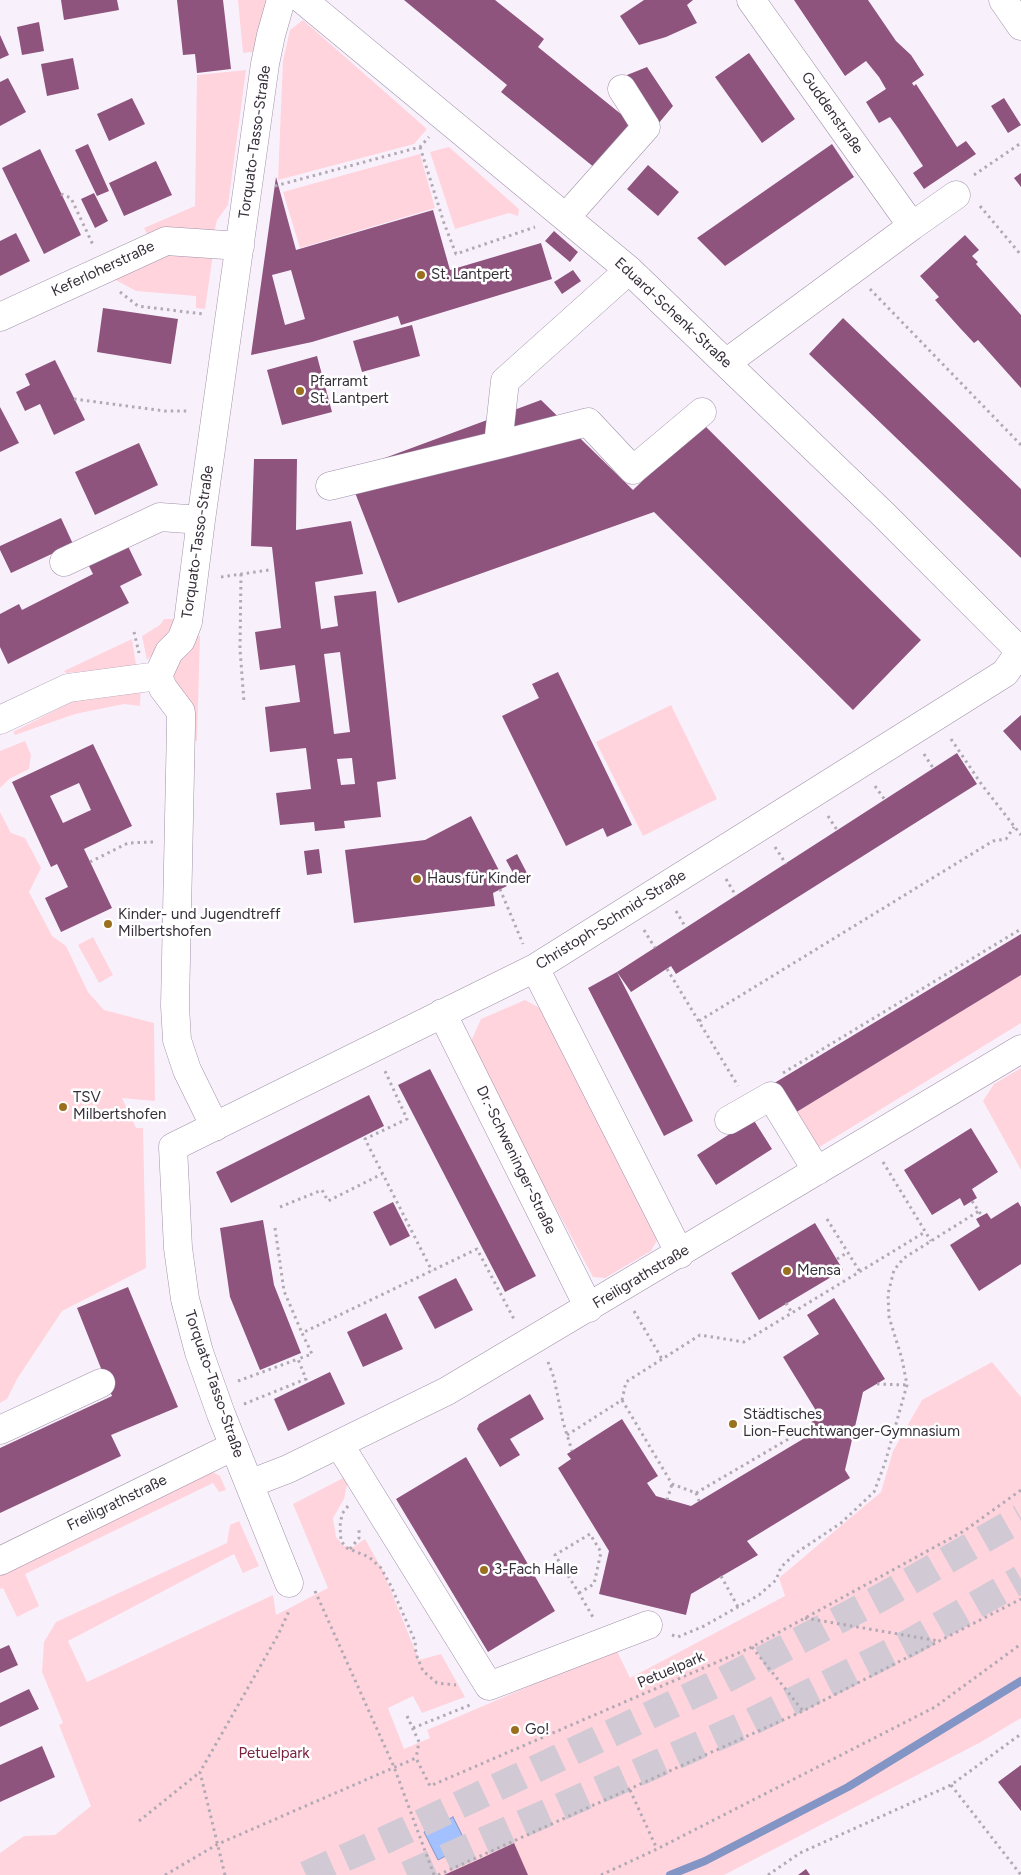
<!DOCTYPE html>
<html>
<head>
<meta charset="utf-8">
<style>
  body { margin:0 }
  canvas { display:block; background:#f8f1fc }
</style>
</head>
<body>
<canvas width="1021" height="1875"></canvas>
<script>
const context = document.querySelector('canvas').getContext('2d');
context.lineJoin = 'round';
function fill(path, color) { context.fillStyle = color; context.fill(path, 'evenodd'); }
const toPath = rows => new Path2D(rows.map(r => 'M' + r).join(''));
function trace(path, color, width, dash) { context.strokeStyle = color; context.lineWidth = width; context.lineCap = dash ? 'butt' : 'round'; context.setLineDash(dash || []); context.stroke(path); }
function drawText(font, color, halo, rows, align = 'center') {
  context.font = font + ' Figtree,sans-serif'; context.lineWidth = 5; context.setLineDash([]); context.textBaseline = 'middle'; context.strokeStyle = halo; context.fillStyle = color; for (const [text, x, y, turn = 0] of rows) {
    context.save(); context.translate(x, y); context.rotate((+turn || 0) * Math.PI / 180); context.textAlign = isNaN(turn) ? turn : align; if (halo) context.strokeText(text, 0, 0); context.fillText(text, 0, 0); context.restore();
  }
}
fill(toPath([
  [238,0,272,0,260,51,243,53],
  [303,20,427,129,414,144,278,180,283,61,290,30],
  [246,70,228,205,217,220,214,233,149,238,144,228,195,206,197,75],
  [449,147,519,209,518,216,509,213,455,229,430,152],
  [420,154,435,208,300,248,283,192],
  [169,249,213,254,205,309,196,308,196,296,136,291,114,279],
  [164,619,176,619,158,649,147,660,142,636,160,625],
  [194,635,200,636,197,741,191,741,174,687,170,666],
  [132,639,136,665,122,668,66,673,64,671],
  [141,686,140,706,124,704,75,714,15,735,13,732,77,699],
  [671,705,717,799,643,836,596,742],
  [25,741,31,755,29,769,9,779,0,788,0,751],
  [0,812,11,833,25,838,41,868,29,892,52,936,66,946,88,992,104,1010,154,1023,155,1101,122,1098,136,1128,143,1128,146,1268,62,1311,17,1379,7,1399,0,1403],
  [93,937,113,975,99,983,78,945],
  [1021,975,1021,1023,813,1151,790,1116],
  [525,1000,547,1012,659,1237,651,1251,605,1278,593,1277,469,1046,481,1019],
  [1021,1068,1021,1170,983,1101,994,1084],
  [992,1362,1021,1397,1021,1718,981,1742,724,1875,0,1875,0,1853,24,1836,55,1835,91,1806,59,1725,63,1723,42,1672,44,1642,56,1622,227,1543,230,1525,239,1521,259,1566,243,1573,234,1554,68,1641,87,1682,273,1595,276,1615,328,1588,293,1504,349,1475,344,1499,333,1518,336,1537,344,1546,353,1547,365,1539,383,1571,419,1660,441,1654,465,1697,422,1713,413,1696,388,1708,404,1749,430,1738,427,1730,616,1649,630,1678,785,1596,779,1578,881,1492,893,1451,922,1400],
  [213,1472,220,1476,226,1490,219,1492,213,1483,25,1574,39,1606,17,1617,3,1588,0,1589,0,1572,205,1473]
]), '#ffd4dd');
const water = toPath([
  [453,1817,467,1845,438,1860,424,1832,453,1817]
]);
fill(water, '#a3c1ff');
trace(water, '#8295c4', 1);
trace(toPath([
  [670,1875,705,1861,848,1787,1021,1681]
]), '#8295c4', 8);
fill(toPath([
  [61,0,117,0,119,10,64,20],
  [177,0,223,0,231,69,197,73,195,54,183,55],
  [404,0,495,0,544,39,538,47,637,127,600,172,501,92,507,85],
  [644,0,693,0,687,5,697,23,666,37,639,45,620,16],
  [794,0,868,0,896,41,911,55,924,75,912,83,914,86,916,84,957,147,966,141,976,154,924,189,913,173,923,166,898,128,890,117,879,123,866,102,886,89,879,77,866,61,845,76],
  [39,22,44,51,22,55,17,27],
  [0,35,9,55,0,59],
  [749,53,795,119,762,143,715,77],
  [73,58,79,89,47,96,41,64],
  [647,67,673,106,658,124,627,75],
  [8,78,26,112,0,126,0,82],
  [132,98,145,124,109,141,97,114],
  [1004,98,1021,125,1008,133,991,106],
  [88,144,109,191,97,196,75,150],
  [832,144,854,177,725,266,697,238],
  [40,149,81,235,44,254,2,168],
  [156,161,172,195,124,216,109,183],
  [648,165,679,192,658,216,627,189],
  [1021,173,1021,187,1014,178],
  [276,177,296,250,433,210,450,270,541,243,552,279,401,325,398,316,312,342,251,355],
  [291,270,305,319,285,325,272,275],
  [94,193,108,221,95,228,81,199],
  [554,231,578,252,570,262,545,241],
  [16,233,30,261,0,276,0,241],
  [965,235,979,250,972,256,978,262,976,264,1021,315,1021,388,978,340,974,343,960,328,935,300,939,297,920,276],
  [573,270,581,281,562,294,554,282],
  [103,308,178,319,171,364,97,352],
  [843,318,1021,489,1021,558,809,354],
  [412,325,420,356,362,372,353,341],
  [317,356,332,412,282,425,267,370],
  [55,360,85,420,54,435,40,404,25,411,16,392,30,385,25,374],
  [541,400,633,490,702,423,921,640,853,710,654,512,398,603,347,472],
  [0,407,19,443,0,452],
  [139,443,158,485,95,515,75,472],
  [254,459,297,459,296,530,351,521,363,574,315,582,321,629,338,626,334,596,376,591,396,779,377,782,381,817,344,821,345,828,315,831,314,822,280,825,276,793,311,789,306,748,270,752,265,707,300,702,295,665,260,670,255,632,281,628,272,547,251,546],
  [340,652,350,732,334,734,324,654],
  [352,758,355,784,341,785,337,759],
  [61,518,73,544,11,573,0,550,0,546],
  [124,538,142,575,120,586,129,603,8,664,0,647,0,614,19,604,22,610,93,574,88,564],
  [558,672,632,825,607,837,603,828,566,846,502,716,539,698,532,684],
  [1021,715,1021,751,1003,731],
  [93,744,132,826,84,849,112,908,61,932,45,898,68,887,57,864,51,867,12,782],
  [79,783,91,810,63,823,50,796],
  [957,753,977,784,676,974,671,966,631,992,617,972],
  [471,816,507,886,493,893,495,906,354,923,345,850,425,840],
  [319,849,322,873,307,875,304,851],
  [517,854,529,877,518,882,506,860],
  [1021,934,1021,975,790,1116,771,1085],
  [617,972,693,1121,664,1136,588,988],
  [430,1069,536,1276,505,1292,398,1085],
  [369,1095,384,1126,231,1203,216,1172],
  [753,1119,772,1149,716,1185,697,1155],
  [971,1128,998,1172,972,1189,977,1198,964,1206,960,1198,932,1215,904,1170],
  [393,1202,410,1236,390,1246,373,1212],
  [1018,1202,1021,1207,1021,1264,979,1291,950,1245,980,1226,976,1219,987,1213,991,1219],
  [263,1220,274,1285,301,1353,260,1370,230,1297,220,1228],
  [815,1223,843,1270,759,1320,731,1273],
  [456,1278,473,1310,435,1329,418,1297],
  [128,1287,178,1407,111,1435,121,1456,0,1513,0,1448,112,1396,77,1308],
  [834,1298,885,1379,863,1392,845,1470,850,1478,747,1541,758,1555,691,1594,686,1615,599,1594,609,1551,558,1468,571,1459,567,1454,622,1419,658,1476,647,1483,656,1496,691,1506,808,1436,815,1409,783,1357,819,1334,807,1315],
  [386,1313,403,1349,363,1367,347,1332],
  [330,1372,345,1404,288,1431,274,1399],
  [530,1394,544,1419,510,1439,520,1455,500,1467,477,1429,479,1424],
  [466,1457,555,1611,488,1652,396,1499],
  [9,1645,18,1665,0,1673,0,1649],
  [29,1689,39,1709,0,1727,0,1703],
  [42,1746,55,1777,0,1802,0,1765],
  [1021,1765,1021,1811,998,1782],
  [514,1843,528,1875,444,1875,482,1858],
  [806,1869,810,1875,798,1875]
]), '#8e547d');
trace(toPath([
  [306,1875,385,1840,724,1680,880,1598,1021,1518],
  [407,1875,749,1723,909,1643,1021,1579]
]), '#d1cad5', 28, [28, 14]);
const minor = toPath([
  [303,0,629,270,884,515,1021,652],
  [1003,0,1021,26],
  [566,217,646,127,622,89],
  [912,226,956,195],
  [0,317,166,241,240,246],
  [726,363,912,226,751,0],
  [498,445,588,422,633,470,702,412],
  [330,486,498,445,505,381,629,270],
  [64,562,160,517,201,520],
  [0,720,68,688,158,676],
  [535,968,680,1254],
  [442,1013,589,1308],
  [729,1120,771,1096,817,1171],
  [215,1127,187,1070,177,1040,175,1006,181,725,181,712,163,688,158,676,169,652,181,640,188,622,201,520,265,64,271,35,281,0],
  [0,1430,101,1383],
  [339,1444,489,1686,648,1625],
  [249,1484,288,1469,447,1391,1021,1049],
  [0,1561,234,1446],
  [289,1583,221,1414,199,1352,185,1299,178,1248,173,1147,535,968,1005,673,1021,650]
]);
trace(minor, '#a191aa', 29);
trace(toPath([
  [420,147,444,223,456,254,535,227],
  [974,175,1021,143],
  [275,186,420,147,429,137],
  [61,194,71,198,93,245],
  [980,206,1021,255],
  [870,289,1021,445],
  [120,292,138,306,203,314],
  [74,399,165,411,190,411],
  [241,574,240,649,244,702],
  [221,577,269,570],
  [134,632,139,653],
  [951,739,982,785,1021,835],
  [924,754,933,768],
  [875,786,885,800],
  [828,816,837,830],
  [775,847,786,864],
  [90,862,128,843,153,842],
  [726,879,736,896],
  [500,889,523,944],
  [676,911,686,928],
  [644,930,655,948],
  [667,969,738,1086],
  [699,1021,993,841,1006,839,1014,827],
  [385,1071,407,1119,365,1139,432,1271],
  [783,1073,1021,929],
  [883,1162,931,1241],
  [972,1201,982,1216],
  [280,1207,322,1190,328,1201,382,1174],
  [827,1219,860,1272],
  [275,1228,284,1291,302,1333],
  [837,1259,848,1252],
  [786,1303,792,1313],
  [634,1311,662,1359],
  [548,1362,554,1378,563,1422,572,1451],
  [238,1381,298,1359],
  [877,1384,907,1385],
  [622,1400,672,1484,696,1493,797,1434],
  [244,1404,306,1379,298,1359,312,1354,302,1333,477,1249,515,1321],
  [567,1435,622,1400,626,1382,700,1335,744,1342,925,1232],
  [696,1493,699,1501],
  [667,1500,672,1484],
  [348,1506,342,1514,340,1526,341,1541,347,1548,369,1557,381,1568,391,1586,415,1641,416,1654,423,1671,437,1683,456,1685],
  [350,1549,359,1538,359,1530],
  [721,1576,738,1607],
  [315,1591,394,1767,434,1875],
  [579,1593,594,1584,601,1552,590,1534,555,1555,579,1593,594,1619],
  [805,1618,939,1641],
  [672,1635,678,1637,704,1626,759,1595,776,1580,781,1567,796,1553,841,1523,874,1492,885,1463,907,1385,902,1359,889,1317,888,1294,894,1270,904,1258,979,1211],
  [752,1647,803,1711],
  [407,1716,419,1742,416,1758],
  [413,1728,470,1705],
  [951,1785,1021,1875],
  [630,1790,657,1849],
  [139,1821,200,1772],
  [165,1875,218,1844,416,1758,430,1786,752,1647,964,1531,1021,1490],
  [225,1875,200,1772,278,1635,290,1609],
  [438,1875,803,1711,1021,1599],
  [601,1875,657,1849,935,1707,1021,1644],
  [768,1875,800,1853,951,1785,1021,1734]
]), '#b1aab5', 3, [2.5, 4]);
trace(minor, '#fff', 28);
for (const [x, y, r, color] of [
  [421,275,5,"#9a6f1e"],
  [300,391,5,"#9a6f1e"],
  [417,879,5,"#9a6f1e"],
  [108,924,5,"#9a6f1e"],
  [63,1107,5,"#9a6f1e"],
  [787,1271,5,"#9a6f1e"],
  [733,1424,5,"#9a6f1e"],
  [484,1570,5,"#9a6f1e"],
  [515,1730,5,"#9a6f1e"]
]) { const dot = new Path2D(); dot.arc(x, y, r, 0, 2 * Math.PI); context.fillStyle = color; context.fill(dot); trace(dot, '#fff', 2); }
drawText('15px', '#362f3a', '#fff', [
  ["Guddenstraße",832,113,55],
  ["Torquato-Tasso-Straße",255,142,-82],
  ["Keferloherstraße",103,269,-25],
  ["Eduard-Schenk-Straße",673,313,43],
  ["Torquato-Tasso-Straße",198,542,-82],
  ["Christoph-Schmid-Straße",611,920,-32],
  ["Dr.-Schweninger-Straße",516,1160,64],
  ["Freiligrathstraße",641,1277,-31],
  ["Torquato-Tasso-Straße",214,1384,71],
  ["Freiligrathstraße",117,1503,-26],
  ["Petuelpark",671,1670,-23]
]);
drawText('15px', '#362f3a', '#fff', [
  ["St. Lantpert",431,275],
  ["Pfarramt",310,382],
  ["St. Lantpert",310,399],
  ["Haus für Kinder",427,879],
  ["Kinder- und Jugendtreff",118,915],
  ["Milbertshofen",118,932],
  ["TSV",73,1098],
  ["Milbertshofen",73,1115],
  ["Mensa",797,1271],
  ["Städtisches",743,1415],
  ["Lion-Feuchtwanger-Gymnasium",743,1432],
  ["3-Fach Halle",494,1570],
  ["Go!",525,1730]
], 'left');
drawText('15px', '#7a2240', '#fff', [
  ["Petuelpark",274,1754]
]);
</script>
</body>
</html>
